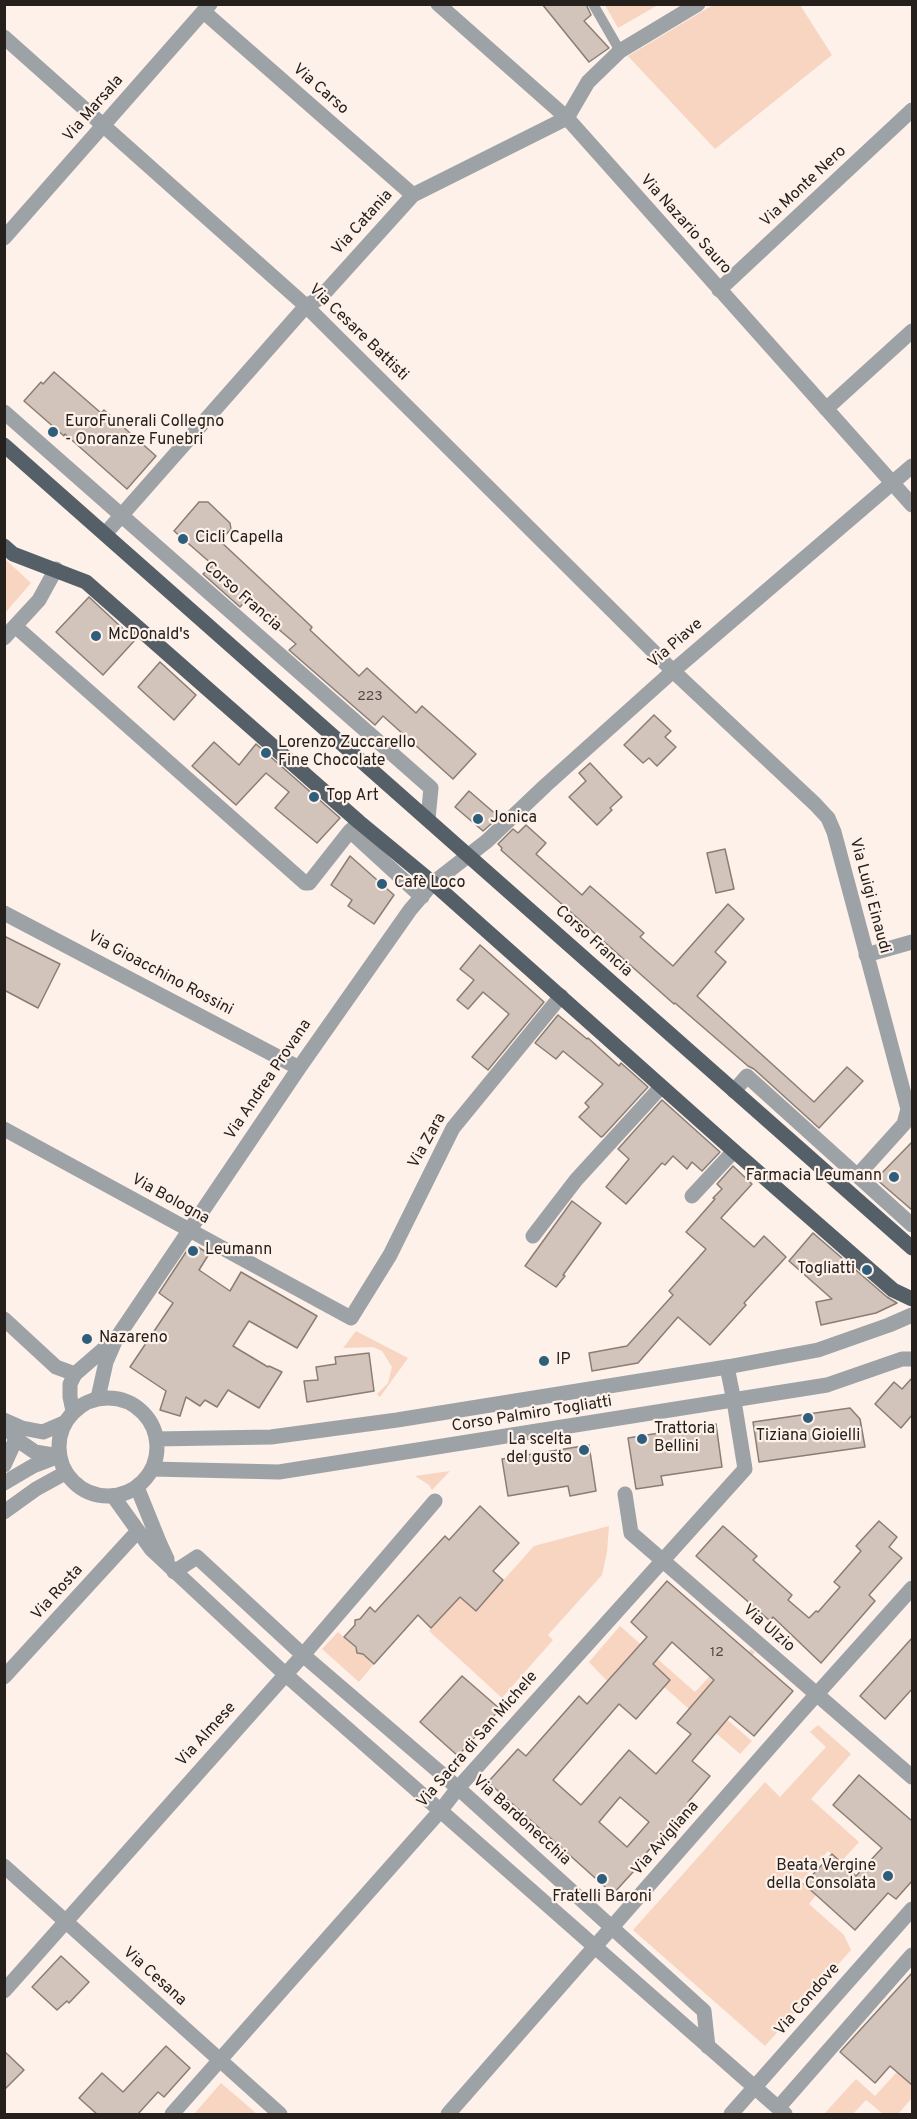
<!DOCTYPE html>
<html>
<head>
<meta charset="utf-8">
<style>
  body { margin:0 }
  #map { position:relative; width:917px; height:2119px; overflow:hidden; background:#fdf1e9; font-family:Overpass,sans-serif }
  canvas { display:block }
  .frame { position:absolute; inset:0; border:6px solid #26201d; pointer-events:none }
</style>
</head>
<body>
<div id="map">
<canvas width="917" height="2119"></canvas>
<div class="frame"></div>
</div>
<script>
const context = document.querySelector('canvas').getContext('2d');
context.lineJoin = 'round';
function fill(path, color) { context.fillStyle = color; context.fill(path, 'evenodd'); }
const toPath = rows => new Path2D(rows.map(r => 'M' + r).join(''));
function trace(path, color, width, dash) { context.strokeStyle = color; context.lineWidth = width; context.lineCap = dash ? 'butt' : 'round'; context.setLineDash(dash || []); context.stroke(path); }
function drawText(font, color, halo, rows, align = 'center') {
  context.font = font + ' Overpass,sans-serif'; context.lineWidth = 4.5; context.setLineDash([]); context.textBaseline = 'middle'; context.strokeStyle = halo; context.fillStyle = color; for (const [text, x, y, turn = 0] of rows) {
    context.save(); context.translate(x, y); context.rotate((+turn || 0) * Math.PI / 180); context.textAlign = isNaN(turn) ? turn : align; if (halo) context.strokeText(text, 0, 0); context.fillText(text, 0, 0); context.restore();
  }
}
fill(toPath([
  [605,5,658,5,618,28],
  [713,5,800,5,832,55,715,149,628,56],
  [5,559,31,583,5,613],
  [356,1331,408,1358,380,1397,377,1394,388,1383,392,1367,382,1351,373,1347,343,1348],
  [450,1471,432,1490,429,1485,415,1476],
  [609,1526,607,1552,602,1575,548,1635,553,1640,502,1698,429,1631,460,1597,476,1611,534,1546],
  [620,1626,695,1692,710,1676,720,1684,751,1649,755,1652,710,1705,752,1741,740,1754,716,1733,724,1722,697,1699,689,1709,664,1687,670,1680,636,1649,607,1681,589,1662],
  [338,1632,356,1647,357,1653,363,1654,374,1664,359,1682,322,1649],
  [818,1725,851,1754,811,1799,859,1842,841,1862,828,1851,801,1881,816,1895,809,1904,844,1935,851,1950,765,2046,633,1930,765,1782,780,1797,826,1747,810,1732],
  [905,2063,912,2069,911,2083,912,2098,898,2114,883,2114,866,2100,853,2114,824,2114,856,2079,875,2096],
  [221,2083,257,2114,194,2114]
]), '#f7d5c1');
const building = toPath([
  [542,4,586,4,591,15,584,21,609,48,589,62,542,4],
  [54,372,101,413,104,410,156,456,127,489,65,434,64,436,24,401,41,382,43,384,54,372],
  [199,502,208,502,230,523,231,529,220,541,312,627,310,630,359,676,367,668,416,713,422,706,476,754,453,779,383,716,375,725,289,650,296,644,245,601,240,607,203,574,213,565,174,531,199,502],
  [89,597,135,640,103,675,56,632,89,597],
  [160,662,196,695,174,720,138,687,160,662],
  [654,715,671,731,665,737,676,747,657,766,649,758,643,763,624,745,654,715],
  [214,742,239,765,256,744,340,818,317,843,275,808,289,792,266,773,236,805,192,766,214,742],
  [590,763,622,797,610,808,612,810,597,825,569,797,586,781,579,773,590,763],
  [469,791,499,817,483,831,455,807,469,791],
  [526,825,546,843,536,854,582,895,590,886,644,933,640,937,673,966,728,904,744,919,715,952,726,962,697,996,814,1102,847,1067,863,1081,819,1128,754,1069,748,1066,675,1003,674,1004,501,850,502,848,498,844,513,829,518,833,526,825],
  [725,849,734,889,716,893,707,853,725,849],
  [350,856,394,895,374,924,348,906,352,900,331,885,350,856],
  [4,936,60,964,38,1008,4,990,4,936],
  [480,945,544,1002,488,1070,472,1057,509,1014,483,992,468,1009,457,1000,474,980,460,969,480,945],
  [558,1015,587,1039,588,1038,619,1066,621,1063,648,1087,603,1136,601,1137,579,1117,589,1107,585,1103,603,1084,563,1051,556,1059,535,1043,558,1015],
  [662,1100,720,1152,702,1171,692,1162,687,1169,673,1156,665,1165,662,1163,626,1204,606,1187,629,1159,618,1149,662,1100],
  [912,1142,912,1210,876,1179,912,1142],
  [733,1166,752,1184,721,1218,754,1247,764,1236,786,1257,744,1303,746,1305,710,1345,678,1317,638,1363,592,1371,589,1353,627,1346,673,1295,669,1291,706,1249,686,1232,715,1199,713,1198,722,1189,717,1184,733,1166],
  [572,1201,601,1223,563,1275,565,1276,556,1287,525,1266,572,1201],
  [813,1233,887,1297,897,1303,876,1313,821,1325,816,1302,832,1299,789,1261,813,1233],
  [198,1247,209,1254,199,1270,230,1291,241,1272,317,1316,297,1348,249,1321,233,1346,268,1367,269,1366,282,1372,259,1408,228,1390,217,1407,205,1400,200,1406,186,1397,180,1416,160,1410,166,1391,130,1367,173,1303,159,1293,188,1249,198,1247],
  [369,1353,374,1391,307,1402,304,1381,318,1380,316,1367,336,1364,335,1357,369,1353],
  [912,1378,912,1415,901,1428,875,1404,894,1382,902,1389,912,1378],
  [850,1408,860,1419,865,1447,759,1462,753,1422,850,1408],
  [716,1424,722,1467,661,1476,663,1485,636,1489,628,1438,716,1424],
  [589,1445,596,1491,570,1496,568,1486,508,1496,502,1459,589,1445],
  [480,1506,519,1543,493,1571,503,1580,476,1611,460,1597,431,1628,418,1615,374,1664,363,1654,357,1653,356,1647,344,1637,355,1625,355,1620,360,1619,370,1607,375,1612,445,1536,449,1540,480,1506],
  [879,1521,897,1537,889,1547,902,1558,869,1595,875,1601,821,1663,773,1617,770,1621,696,1556,723,1526,757,1556,753,1560,792,1595,788,1600,809,1618,816,1611,818,1612,840,1587,834,1582,861,1551,856,1546,879,1521],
  [667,1581,793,1691,754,1736,730,1716,692,1761,710,1776,688,1802,695,1807,668,1839,663,1834,641,1859,643,1861,613,1894,488,1782,518,1749,526,1756,579,1696,587,1704,647,1637,631,1622,667,1581],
  [672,1642,714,1680,677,1723,691,1734,656,1774,629,1750,581,1805,553,1780,619,1704,636,1719,670,1680,653,1664,672,1642],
  [620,1797,649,1822,627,1847,599,1822,620,1797],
  [912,1638,912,1689,885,1719,860,1696,912,1638],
  [462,1676,500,1709,458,1756,420,1722,462,1676],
  [859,1775,912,1821,912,1881,896,1899,888,1893,855,1930,804,1884,832,1854,856,1876,882,1848,833,1805,859,1775],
  [61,1956,89,1982,69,2003,67,2001,57,2010,32,1987,61,1956],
  [912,1973,912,2085,890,2066,875,2083,840,2052,912,1973],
  [166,2046,190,2068,164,2097,158,2092,137,2115,98,2115,79,2098,102,2073,123,2092,166,2046],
  [4,2051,24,2070,4,2090,4,2051]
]);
fill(building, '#d3c4bb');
trace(building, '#8a7d74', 1.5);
trace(toPath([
  [593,4,620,51]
]), '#9ca2a6', 10);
trace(toPath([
  [438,4,567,118,912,505],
  [204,12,413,195],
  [4,37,306,306,673,671,815,804,828,818,834,832,908,1109,904,1124,858,1175],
  [4,238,210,4],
  [719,290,912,110],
  [826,409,912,331],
  [4,412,431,788,428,819],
  [105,534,306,306,320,298,413,195,567,118,588,82,620,51,698,4],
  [15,626,305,883,309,883,350,831],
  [4,638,39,600,56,569],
  [357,825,350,831,422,897],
  [4,913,299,1068],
  [866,955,912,942],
  [734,1091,747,1076,912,1225],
  [4,1129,351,1318,390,1255,453,1128,561,996],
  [692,1196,734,1151],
  [533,1236,576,1180,661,1087],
  [4,1319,56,1367,75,1374],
  [98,1398,106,1362,116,1339,299,1068,410,910,433,883,487,841,546,785,673,671,912,466],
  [73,1411,70,1397,70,1384,75,1374,113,1341],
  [4,1420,22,1428,43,1432,64,1423],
  [4,1423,16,1439,35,1452,59,1456],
  [4,1465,16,1439],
  [137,1487,160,1544,167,1559],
  [625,1494,631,1533,912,1777],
  [113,1496,151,1549,285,1674,785,2114],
  [174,1572,197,1557,303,1655,458,1788,704,2011,708,2047],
  [4,1677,137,1532],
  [4,1866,280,2114],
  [4,1991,303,1655,435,1501],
  [778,2108,912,1955],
  [172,2114,441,1810,458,1788,745,1469,734,1401,727,1367],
  [448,2114,799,1714,912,1588],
  [731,2114,912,1909]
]), '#9ca2a6', 15);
trace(toPath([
  '59 1447a49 49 0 1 1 98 0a49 49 0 1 1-98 0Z',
  [156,1439,271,1437,397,1420,727,1367,818,1350,889,1325,912,1315],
  [152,1469,279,1472,827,1385,902,1359,912,1359],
  [4,1483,33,1466,59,1456],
  [4,1512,36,1489,65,1473]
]), '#9ca2a6', 15);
trace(toPath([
  [4,445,912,1248],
  [4,546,13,554,86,582,359,822,433,883,734,1151,893,1290,912,1299]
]), '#555f67', 15);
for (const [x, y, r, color] of [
  [53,432,6,"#2f5e7d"],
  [183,539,6,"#2f5e7d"],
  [96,636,6,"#2f5e7d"],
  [266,753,6,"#2f5e7d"],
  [314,797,6,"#2f5e7d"],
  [478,819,6,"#2f5e7d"],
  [382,884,6,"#2f5e7d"],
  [894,1177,6,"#2f5e7d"],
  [193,1251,6,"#2f5e7d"],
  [867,1270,6,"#2f5e7d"],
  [87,1339,6,"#2f5e7d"],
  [544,1361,6,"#2f5e7d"],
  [808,1418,6,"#2f5e7d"],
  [642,1439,6,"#2f5e7d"],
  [584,1450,6,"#2f5e7d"],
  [888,1876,6,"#2f5e7d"],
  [602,1879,6,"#2f5e7d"]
]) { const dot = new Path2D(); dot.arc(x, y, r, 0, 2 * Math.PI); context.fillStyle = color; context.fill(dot); trace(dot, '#fdf1e9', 2); }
drawText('14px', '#514944', null, [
  ["223",370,697],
  ["12",717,1653]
]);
drawText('16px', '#26201d', '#fdf1e9', [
  ["Via Carso",320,90,41],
  ["Via Marsala",94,109,-49],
  ["Via Monte Nero",804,187,-43],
  ["Via Catania",363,223,-48],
  ["Via Nazario Sauro",685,225,48],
  ["Via Cesare Battisti",358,333,44],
  ["Corso Francia",242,597,41],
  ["Via Piave",676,644,-41],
  ["Via Luigi Einaudi",869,896,75],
  ["Corso Francia",593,942,42],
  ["Via Gioacchino Rossini",160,974,28],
  ["Via Andrea Provana",269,1080,-56],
  ["Via Zara",428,1141,-61],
  ["Via Bologna",170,1200,29],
  ["Corso Palmiro Togliatti",532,1415,-9],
  ["Via Rosta",58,1593,-48],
  ["Via Ulzio",768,1629,41],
  ["Via Almese",207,1735,-48],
  ["Via Sacra di San Michele",478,1740,-49],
  ["Via Bardonecchia",521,1821,42],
  ["Via Avigliana",666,1839,-49],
  ["Via Cesana",154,1977,42],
  ["Via Condove",808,2000,-49]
]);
drawText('16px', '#26201d', '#fdf1e9', [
  ["EuroFunerali Collegno",65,423],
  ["- Onoranze Funebri",65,441],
  ["Cicli Capella",195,539],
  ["McDonald's",108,636],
  ["Lorenzo Zuccarello",278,744],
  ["Fine Chocolate",278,762],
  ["Top Art",326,797],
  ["Jonica",490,819],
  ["Cafè Loco",394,884],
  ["Farmacia Leumann",882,1177,"right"],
  ["Leumann",205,1251],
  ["Togliatti",855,1270,"right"],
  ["Nazareno",99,1339],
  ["IP",556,1361],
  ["Trattoria",654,1430],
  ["Bellini",654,1448],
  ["Tiziana Gioielli",808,1437,"center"],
  ["La scelta",572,1441,"right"],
  ["del gusto",572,1459,"right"],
  ["Beata Vergine",876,1867,"right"],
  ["della Consolata",876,1885,"right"],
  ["Fratelli Baroni",602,1898,"center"]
], 'left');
</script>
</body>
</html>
